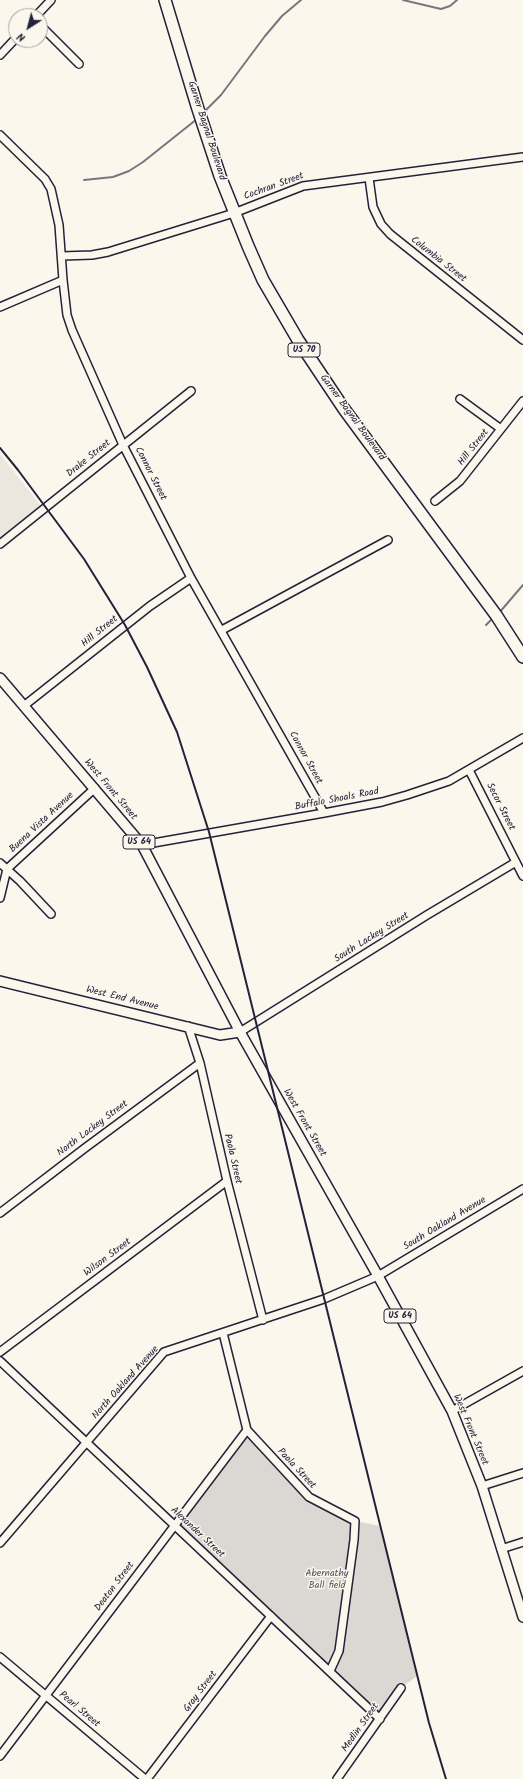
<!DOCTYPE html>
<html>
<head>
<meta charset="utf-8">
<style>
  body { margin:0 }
  #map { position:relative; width:523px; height:1779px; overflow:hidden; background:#fbf7ec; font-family:Kalam,sans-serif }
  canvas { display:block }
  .north { position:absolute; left:8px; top:8px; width:40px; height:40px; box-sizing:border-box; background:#fbf7ec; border:1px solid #a4a2a5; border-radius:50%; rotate:216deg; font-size:11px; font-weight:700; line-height:16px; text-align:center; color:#22223b }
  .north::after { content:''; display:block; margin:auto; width:14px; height:18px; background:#22223b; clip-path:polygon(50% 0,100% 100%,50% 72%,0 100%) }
</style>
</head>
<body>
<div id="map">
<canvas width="523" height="1779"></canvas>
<div class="north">N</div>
</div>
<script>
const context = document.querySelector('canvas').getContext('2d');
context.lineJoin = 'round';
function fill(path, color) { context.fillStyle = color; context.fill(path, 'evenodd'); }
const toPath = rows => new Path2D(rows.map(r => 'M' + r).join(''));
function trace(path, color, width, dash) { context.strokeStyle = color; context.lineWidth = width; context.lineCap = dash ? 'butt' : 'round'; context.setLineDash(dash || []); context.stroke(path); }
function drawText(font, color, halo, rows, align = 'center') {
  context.font = font + ' Kalam,sans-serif'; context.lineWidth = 3; context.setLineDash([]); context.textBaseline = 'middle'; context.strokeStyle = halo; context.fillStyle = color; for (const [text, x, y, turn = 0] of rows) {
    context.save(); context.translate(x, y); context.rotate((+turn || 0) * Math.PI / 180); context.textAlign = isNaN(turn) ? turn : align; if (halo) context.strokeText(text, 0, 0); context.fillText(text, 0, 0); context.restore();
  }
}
fill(toPath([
  [0,454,41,506,0,538]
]), '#ebe7df');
fill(toPath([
  [247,1430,309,1497,355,1521,380,1526,417,1676,401,1688,380,1719,174,1525]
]), '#dbd8d3');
trace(toPath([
  [403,0,441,9,450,6,457,0],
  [203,113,221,95,265,36,282,16,301,0],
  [84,180,113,177,129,171,143,162,197,119],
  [499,613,523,585],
  [486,625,493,618]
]), '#787681', 2);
const minor = toPath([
  [36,16,51,0],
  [40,25,79,64],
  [0,55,16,38],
  [0,135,45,179,51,189,59,225,63,280,67,315,72,330,123,445,191,578,324,813],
  [369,178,373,207,381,224,390,234,523,340],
  [62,256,92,255,108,252,234,213,303,186,523,157],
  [0,307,63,280],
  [460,399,501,429],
  [435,501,460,481,523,401],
  [0,544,191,391],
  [222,630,388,540],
  [25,705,150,606,191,578],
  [469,770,523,876],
  [142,845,324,813,382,802,407,795,449,781,523,738],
  [0,863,20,881,51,914],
  [0,898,7,869,95,788],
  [188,1026,200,1063,227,1181,263,1320],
  [240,1032,427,915,516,862],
  [0,1213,85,1148,200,1063],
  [223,1333,247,1430,309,1497,355,1521,354,1540,339,1651,330,1671],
  [0,1352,227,1181],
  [0,1361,380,1719],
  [452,1411,523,1371],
  [482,1486,523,1473],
  [0,1543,164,1352,324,1299,378,1276,523,1189],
  [501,1549,523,1542],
  [0,1657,145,1779],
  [0,1756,247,1430],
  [147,1779,271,1616],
  [337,1779,401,1688]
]);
const major = toPath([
  [0,678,142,845,240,1032,378,1276,452,1411,482,1486,523,1617],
  [0,981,220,1035,240,1032]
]);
const highway = toPath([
  [165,0,197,106,220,176,248,246,263,280,298,340,344,409,496,615,523,657]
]);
trace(minor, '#22223b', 10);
trace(major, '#22223b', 12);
trace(highway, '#22223b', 14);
trace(minor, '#fbf7ec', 7);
trace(major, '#fbf7ec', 9);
trace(highway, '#fbf7ec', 11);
trace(toPath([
  [0,448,18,470,84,559,125,625,147,667,177,732,209,832,429,1723,446,1779]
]), '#22223b', 2);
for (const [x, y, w] of [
  [304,350,32],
  [139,842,32],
  [400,1316,32]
]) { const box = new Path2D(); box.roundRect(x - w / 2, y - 7, w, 14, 3); context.fillStyle = '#fbf7ec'; context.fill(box); trace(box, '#22223b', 1); }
drawText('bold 9px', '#22223b', null, [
  ["US 70",304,350],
  ["US 64",139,842],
  ["US 64",400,1316]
]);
drawText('10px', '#22223b', '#fbf7ec', [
  ["Garner Bagnal Boulevard",206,131,72],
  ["Cochran Street",274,187,-20],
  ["Columbia Street",438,260,38],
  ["Garner Bagnal Boulevard",352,418,54],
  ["Hill Street",474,448,-52],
  ["Drake Street",89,459,-39],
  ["Connor Street",150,474,63],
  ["Hill Street",100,632,-39],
  ["Connor Street",305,758,61],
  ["West Front Street",110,790,50],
  ["Buffalo Shoals Road",337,800,-11],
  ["Secor Street",500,807,63],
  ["Buena Vista Avenue",42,823,-43],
  ["South Lackey Street",372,938,-32],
  ["West End Avenue",122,999,14],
  ["West Front Street",304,1123,60],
  ["North Lackey Street",93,1129,-37],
  ["Paola Street",232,1159,77],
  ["South Oakland Avenue",445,1224,-31],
  ["Wilson Street",108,1258,-37],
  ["North Oakland Avenue",126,1383,-48],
  ["West Front Street",470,1430,67],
  ["Paola Street",296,1469,47],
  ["Alexander Street",197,1533,43],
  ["Deaton Street",115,1587,-53],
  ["Gray Street",201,1692,-53],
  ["Pearl Street",79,1710,40],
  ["Medlin Street",361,1728,-55]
]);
drawText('10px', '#505061', '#fbf7ec', [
  ["Abernathy",327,1574],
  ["Ball field",327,1586]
]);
</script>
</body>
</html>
